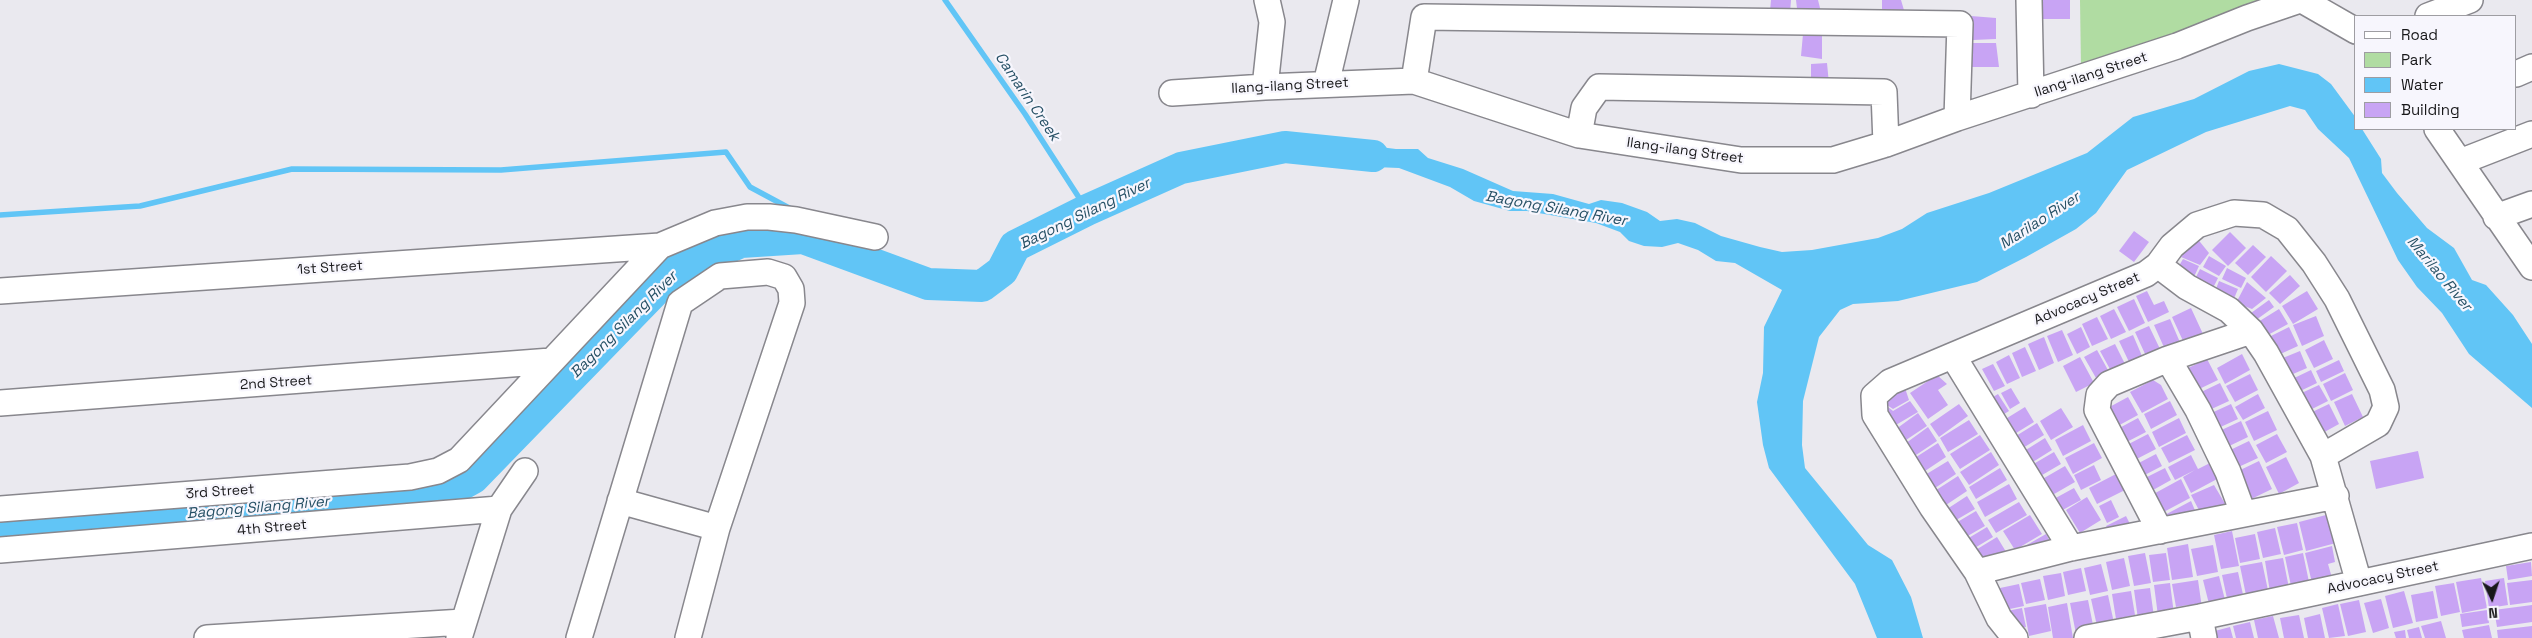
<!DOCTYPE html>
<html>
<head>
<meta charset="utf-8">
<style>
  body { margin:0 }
  #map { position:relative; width:2532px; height:638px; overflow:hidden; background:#eae9ef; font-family:"Space Grotesk",sans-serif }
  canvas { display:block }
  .legend { position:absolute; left:2354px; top:15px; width:162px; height:115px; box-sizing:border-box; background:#f7f6fd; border:1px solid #9e9da2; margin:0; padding:6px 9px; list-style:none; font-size:15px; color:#18181a }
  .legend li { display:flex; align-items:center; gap:10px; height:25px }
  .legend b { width:25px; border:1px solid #9e9da2 }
  .north { position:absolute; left:2467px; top:573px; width:50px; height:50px; -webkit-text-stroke:4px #f7f6fd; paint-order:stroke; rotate:176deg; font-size:14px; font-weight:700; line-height:20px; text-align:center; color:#18181a }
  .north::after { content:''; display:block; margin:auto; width:18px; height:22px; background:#18181a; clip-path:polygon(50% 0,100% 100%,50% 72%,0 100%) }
</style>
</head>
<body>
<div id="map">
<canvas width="2532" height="638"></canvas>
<ul class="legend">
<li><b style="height:6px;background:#fff"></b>Road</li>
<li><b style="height:14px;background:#b0dca2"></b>Park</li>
<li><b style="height:14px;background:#61c5f6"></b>Water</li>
<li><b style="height:14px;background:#c8a4f4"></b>Building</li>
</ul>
<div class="north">N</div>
</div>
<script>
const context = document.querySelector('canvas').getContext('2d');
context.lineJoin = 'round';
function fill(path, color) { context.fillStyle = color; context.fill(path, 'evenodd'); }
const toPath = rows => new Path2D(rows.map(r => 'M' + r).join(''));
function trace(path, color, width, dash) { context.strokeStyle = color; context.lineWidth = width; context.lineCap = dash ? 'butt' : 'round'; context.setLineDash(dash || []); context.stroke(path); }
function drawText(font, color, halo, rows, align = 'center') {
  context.font = font + ' "Space Grotesk",sans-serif'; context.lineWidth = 4.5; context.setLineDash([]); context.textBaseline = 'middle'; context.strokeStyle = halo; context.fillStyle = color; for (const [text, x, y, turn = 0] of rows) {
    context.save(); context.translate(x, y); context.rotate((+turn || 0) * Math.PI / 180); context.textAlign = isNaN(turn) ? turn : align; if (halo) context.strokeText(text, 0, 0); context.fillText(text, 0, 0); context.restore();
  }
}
fill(toPath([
  [2080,0,2273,0,2081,68]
]), '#b0dca2');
fill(toPath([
  [2279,64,2318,74,2331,84,2356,118,2356,129,2362,129,2381,159,2382,173,2397,193,2427,228,2454,248,2472,280,2486,285,2513,315,2532,344,2532,408,2469,354,2442,313,2417,287,2398,260,2349,158,2318,129,2305,110,2290,106,2206,132,2127,170,2096,213,2076,229,2026,257,1977,282,1898,301,1853,304,1840,310,1819,337,1803,401,1802,445,1805,468,1868,545,1892,560,1911,597,1923,638,1877,638,1855,584,1769,468,1763,445,1757,402,1763,373,1764,327,1782,290,1735,263,1716,261,1698,250,1678,243,1662,247,1644,246,1629,241,1620,232,1596,223,1527,211,1510,211,1474,201,1450,187,1399,168,1351,166,1329,161,1331,141,1396,149,1418,149,1428,158,1463,169,1513,191,1553,194,1589,204,1601,200,1622,203,1647,212,1660,221,1677,219,1695,223,1721,236,1760,247,1782,252,1812,250,1878,238,1902,229,1927,213,1989,193,2087,153,2133,117,2194,99,2249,71]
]), '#61c5f6');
trace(toPath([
  [945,0,1025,114,1087,210],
  [0,215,140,206,292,169,501,170,726,152,750,187,791,209],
  [822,235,833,250]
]), '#61c5f6', 5.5);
trace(toPath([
  [0,529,5,527,448,492,473,478,672,273,741,242,803,238,928,284,982,286,1002,271,1015,246,1087,210,1181,168,1285,147,1373,156]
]), '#61c5f6', 32);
fill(toPath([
  [1771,0,1791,0,1790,13,1770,11],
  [1796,0,1818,0,1822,16,1798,17],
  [1882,0,1901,0,1906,17,1882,17],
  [2040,0,2070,0,2070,19,2040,19],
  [1971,16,1996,18,1996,39,1973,40],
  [1803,34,1822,34,1822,59,1801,56],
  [1968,43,1996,43,1999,67,1967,67],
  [1827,63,1829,84,1811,82,1811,64],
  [2134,231,2149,242,2134,262,2119,251],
  [2230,232,2246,248,2228,266,2212,250],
  [2196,237,2209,253,2200,265,2181,257],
  [2253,245,2266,257,2248,275,2235,263],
  [2209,256,2226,266,2219,276,2203,267],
  [2271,256,2287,271,2266,292,2251,277],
  [2183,259,2199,266,2193,279,2176,271],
  [2227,268,2246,278,2241,288,2222,279],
  [2200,269,2218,278,2213,288,2195,279],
  [2290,275,2300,286,2280,304,2269,293],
  [2219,281,2238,289,2233,301,2214,294],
  [2247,282,2266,298,2252,309,2236,303],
  [2147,291,2154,305,2164,301,2169,312,2148,322,2136,296],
  [2307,291,2318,309,2293,324,2282,306],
  [2134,299,2145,323,2129,331,2117,307],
  [2269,300,2274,307,2256,320,2251,313],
  [2191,308,2203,334,2184,343,2172,317],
  [2114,309,2126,332,2111,339,2100,316],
  [2279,309,2288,324,2266,336,2258,322],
  [2316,316,2324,336,2302,346,2293,325],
  [2097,317,2108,339,2092,346,2082,324],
  [2170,319,2182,347,2167,354,2154,325],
  [2149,326,2160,349,2146,356,2135,332],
  [2081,327,2090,347,2077,354,2067,334],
  [2289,327,2298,346,2276,356,2267,338],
  [2062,330,2073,355,2058,362,2047,336],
  [2133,335,2142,356,2129,362,2119,341],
  [2044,337,2054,363,2039,370,2028,344],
  [2324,340,2333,359,2314,368,2305,350],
  [2115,344,2125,364,2111,371,2100,351],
  [2025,347,2036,371,2022,377,2012,353],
  [2097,350,2109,372,2096,378,2084,357],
  [2300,351,2307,368,2286,377,2278,360],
  [2242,354,2250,370,2225,384,2217,368],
  [2009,355,2020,378,2007,384,1996,362],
  [2080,357,2094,383,2076,392,2063,366],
  [2207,359,2218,380,2195,391,2184,370],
  [2339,360,2344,371,2321,382,2316,371],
  [1993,364,2005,386,1994,391,1982,369],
  [2311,370,2317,383,2294,394,2288,381],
  [2345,373,2353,390,2331,401,2323,384],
  [2250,374,2258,390,2235,402,2226,386],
  [1937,375,1947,384,1938,390,1948,405,1928,419,1910,393],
  [2153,380,2161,385,2168,399,2142,413,2130,392],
  [2220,383,2229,401,2205,412,2197,394],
  [2319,385,2328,401,2304,413,2295,396],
  [1905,388,1909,400,1893,409,1887,405,1885,396],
  [2011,388,2020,403,2010,409,2001,393],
  [1998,394,2009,411,1996,419,1985,402],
  [2258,394,2265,408,2243,420,2235,407],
  [2352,394,2363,417,2345,426,2334,402],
  [2128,397,2138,415,2114,428,2104,410],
  [1910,401,1918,412,1889,429,1879,413,1888,407,1893,411],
  [2170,401,2177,415,2151,429,2144,414],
  [1959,404,1968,416,1939,437,1930,424],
  [2231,404,2238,419,2214,430,2207,415],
  [2329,404,2339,424,2319,435,2308,414],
  [2025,407,2034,422,2008,438,1999,423],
  [2061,408,2073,427,2051,440,2040,421],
  [2268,411,2277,430,2254,441,2245,422],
  [1918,413,1927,426,1900,444,1892,432],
  [2138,418,2146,432,2119,446,2112,432],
  [2179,418,2186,433,2159,447,2152,432],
  [1969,420,1978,434,1948,452,1940,438],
  [2241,421,2248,437,2223,449,2215,433],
  [2037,423,2044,435,2018,451,2011,439],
  [2083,425,2091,441,2063,456,2055,440],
  [1928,427,1937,441,1910,459,1902,446],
  [2148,434,2156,449,2129,463,2121,448],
  [2277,434,2287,452,2266,463,2256,445],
  [1980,435,1990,450,1960,469,1950,454],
  [2187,435,2195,450,2169,463,2161,448],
  [2045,438,2052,450,2028,465,2021,453],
  [2249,441,2258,458,2232,470,2224,453],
  [1938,443,1946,457,1919,475,1910,461],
  [2094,443,2102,458,2073,474,2065,458],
  [2418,451,2424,478,2376,489,2370,461],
  [1991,452,1999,465,1969,485,1960,472],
  [2054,452,2061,464,2037,478,2030,466],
  [2156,454,2162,466,2137,479,2131,467],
  [2191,455,2198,469,2210,463,2219,478,2191,493,2183,477,2195,470,2175,480,2168,467],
  [2286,457,2299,483,2279,494,2266,467],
  [1948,461,1956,474,1929,492,1920,478],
  [2259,461,2272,489,2245,502,2232,474],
  [2094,465,2101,480,2081,490,2074,475],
  [2065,466,2075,482,2049,497,2039,481],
  [2000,468,2007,480,1976,499,1969,487],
  [2165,468,2171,480,2146,494,2139,481],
  [2116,474,2125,490,2097,504,2089,488],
  [1958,476,1967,491,1940,509,1930,494],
  [2181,479,2190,498,2158,515,2148,497],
  [2009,484,2017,499,1985,517,1977,502],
  [2214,485,2227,507,2201,514,2191,495],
  [2074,488,2081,500,2059,512,2052,500],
  [1967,496,1975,509,1951,523,1944,511],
  [2087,497,2101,520,2080,533,2066,510],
  [2111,500,2119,517,2107,523,2099,506],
  [2191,501,2197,515,2161,517],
  [2019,502,2027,515,1996,533,1988,520],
  [1976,511,1985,526,1959,541,1949,527],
  [2030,515,2042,534,2015,550,2003,531],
  [2326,515,2330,520,2336,543,2306,551,2299,522],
  [2126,516,2131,526,2111,536,2106,526],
  [2297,523,2303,550,2284,555,2277,527],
  [1987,527,1993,537,1968,552,1962,542],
  [2275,528,2281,554,2263,558,2257,532],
  [2232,531,2239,566,2221,569,2214,535],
  [2046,534,2051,543,2030,555,2025,546],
  [2255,534,2260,559,2240,563,2235,538],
  [1997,537,2008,555,1980,562,1974,551],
  [2188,544,2193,577,2172,580,2167,548],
  [2213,545,2218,572,2197,576,2191,549],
  [2332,546,2335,562,2328,564,2332,578,2312,583,2305,553],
  [2145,553,2151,583,2134,586,2128,556],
  [2166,553,2170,580,2153,582,2149,555],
  [2303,553,2309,582,2291,586,2285,557],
  [2124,558,2130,586,2112,590,2106,562],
  [2283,558,2289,588,2270,592,2265,561],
  [2262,562,2269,595,2247,600,2240,566],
  [2531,562,2532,576,2508,580,2506,566],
  [2101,564,2108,591,2090,595,2084,568],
  [2081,568,2086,591,2068,595,2063,572],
  [2238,572,2244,599,2228,603,2222,575],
  [2061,573,2065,596,2048,600,2043,576],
  [2219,576,2226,604,2210,608,2203,580],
  [2481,578,2487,608,2462,613,2456,582],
  [2504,578,2508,605,2489,608,2485,581],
  [2040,579,2045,600,2026,604,2021,583],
  [2198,580,2203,615,2189,617,2188,605,2176,607,2172,584],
  [2532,580,2532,602,2510,605,2507,583],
  [2170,583,2174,614,2158,616,2154,585],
  [2454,583,2460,612,2441,616,2435,586],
  [2019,584,2024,606,2005,610,2000,588],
  [2150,588,2154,617,2138,619,2134,590],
  [2131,591,2135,615,2116,619,2112,594],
  [2404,591,2413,623,2393,628,2385,596],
  [2433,591,2438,618,2416,622,2411,595],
  [2108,595,2114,623,2097,626,2091,599],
  [2381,599,2389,628,2373,633,2364,603],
  [2088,600,2094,630,2076,634,2070,603],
  [2359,600,2366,632,2348,636,2340,604],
  [2067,603,2073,638,2053,638,2048,607],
  [2046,604,2051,631,2029,636,2024,608],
  [2338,604,2345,636,2329,638,2322,608],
  [2532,605,2532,622,2497,627,2494,610],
  [2022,608,2026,627,2011,630,2007,611],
  [2487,610,2489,623,2462,627,2460,614],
  [2320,614,2325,638,2308,638,2304,618],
  [2299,615,2304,638,2284,638,2280,618],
  [2273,616,2279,638,2258,638,2254,620],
  [2441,621,2446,638,2425,638,2421,626],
  [2250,622,2254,638,2236,638,2233,626],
  [2489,625,2492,638,2464,638,2462,630],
  [2532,626,2532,638,2498,638,2497,630],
  [2230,627,2233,638,2212,638,2211,632],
  [2419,627,2422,638,2409,638,2407,630],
  [2405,630,2406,638,2396,638,2394,632]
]), '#c8a4f4');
const minor = toPath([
  [2029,0,2031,95],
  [2302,0,2356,31],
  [2428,16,2470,0],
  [2516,74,2532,67],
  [1414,81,1424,17,1960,24,1957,118],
  [1326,84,1346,0],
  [1265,87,1272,22,1267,0],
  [1172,93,1265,87,1414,81,1579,135,1741,160,1833,160,1886,144,1957,118,2177,46,2247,18,2300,0],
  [2437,129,2532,267],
  [1579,135,1584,108,1599,87,1884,92,1886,144],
  [2460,162,2532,134],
  [2496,217,2532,204],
  [2158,265,2187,287,2229,310,2251,331,2266,353,2323,456,2359,583],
  [0,291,660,246],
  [1953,356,2071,548],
  [2168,359,2198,410,2228,472,2243,513],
  [0,403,551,361],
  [620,501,717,528],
  [0,509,410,477,438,471,459,460,660,246,715,223,747,217,769,217,796,220,875,237],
  [2160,531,2097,410,2099,395,2109,384,2168,359,2251,331],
  [0,550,499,509,525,471],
  [1977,572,2071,548,2336,496],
  [2200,617,2204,638],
  [207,638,463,622],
  [459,638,499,509],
  [579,638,680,303,720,276,768,272,784,277,791,289,792,303,717,528,688,638],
  [2015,638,1999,618,1977,572,1932,507,1875,415,1874,396,1890,382,2146,274,2158,265,2172,246,2197,225,2234,213,2263,215,2287,229,2314,263,2337,299,2382,390,2386,407,2378,424,2323,456],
  [2087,638,2200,617,2532,546]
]);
trace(minor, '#88878d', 28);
trace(minor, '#fff', 25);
drawText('14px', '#18181a', '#f7f6fd', [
  ["Ilang-ilang Street",2091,75,-18],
  ["Ilang-ilang Street",1290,86,-3],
  ["Ilang-ilang Street",1685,151,8],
  ["1st Street",330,268,-4],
  ["Advocacy Street",2087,299,-23],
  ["2nd Street",276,383,-4],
  ["3rd Street",220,492,-4],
  ["4th Street",272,528,-5],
  ["Advocacy Street",2383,578,-12]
]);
drawText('italic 15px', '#265065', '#f7f6fd', [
  ["Camarin Creek",1027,97,56],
  ["Bagong Silang River",1556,209,10],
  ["Bagong Silang River",1085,214,-26],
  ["Marilao River",2040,221,-33],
  ["Marilao River",2439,274,50],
  ["Bagong Silang River",624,325,-45],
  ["Bagong Silang River",258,508,-5]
]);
</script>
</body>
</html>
